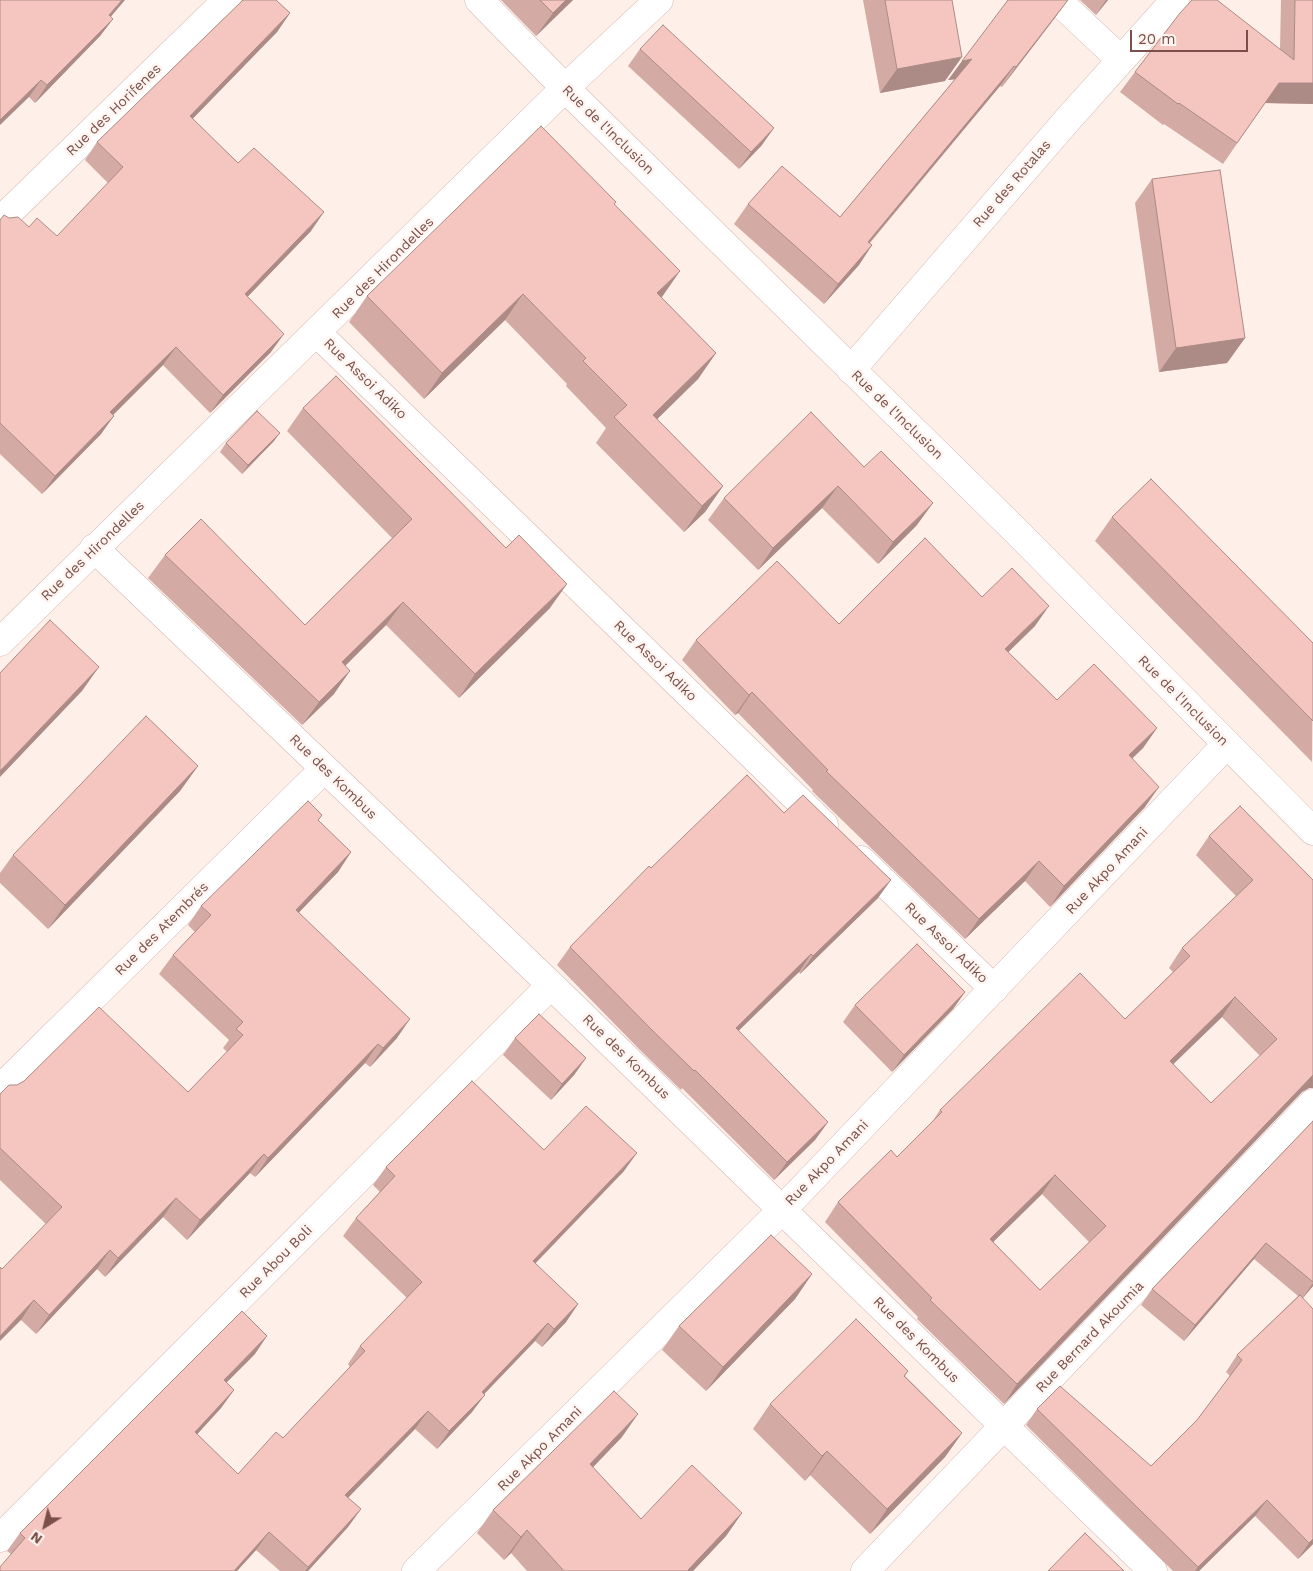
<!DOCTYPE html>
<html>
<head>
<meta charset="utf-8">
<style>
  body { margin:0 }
  #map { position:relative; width:1313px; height:1571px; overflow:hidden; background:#fef0e9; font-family:"Work Sans",sans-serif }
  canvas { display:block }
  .north { position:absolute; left:20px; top:1501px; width:50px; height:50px; -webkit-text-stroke:4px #fff5f0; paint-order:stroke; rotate:216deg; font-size:14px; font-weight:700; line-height:20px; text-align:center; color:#7a4f4a }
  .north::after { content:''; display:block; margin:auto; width:18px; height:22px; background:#7a4f4a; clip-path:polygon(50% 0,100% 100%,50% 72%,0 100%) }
  .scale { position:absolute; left:1130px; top:30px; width:118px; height:22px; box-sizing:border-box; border:2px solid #7a4f4a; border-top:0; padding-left:6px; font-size:15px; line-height:18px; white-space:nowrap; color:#7a4f4a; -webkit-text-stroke:4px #fff5f0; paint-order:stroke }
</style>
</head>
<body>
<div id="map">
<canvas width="1313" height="1571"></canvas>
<div class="north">N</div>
<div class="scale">20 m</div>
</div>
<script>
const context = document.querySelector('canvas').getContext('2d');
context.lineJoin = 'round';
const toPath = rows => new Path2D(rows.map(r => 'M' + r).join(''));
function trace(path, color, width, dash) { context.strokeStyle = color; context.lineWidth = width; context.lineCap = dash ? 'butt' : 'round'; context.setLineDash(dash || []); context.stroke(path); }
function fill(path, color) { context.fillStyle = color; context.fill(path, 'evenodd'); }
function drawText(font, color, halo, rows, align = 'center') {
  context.font = font + ' "Work Sans",sans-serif'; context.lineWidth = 5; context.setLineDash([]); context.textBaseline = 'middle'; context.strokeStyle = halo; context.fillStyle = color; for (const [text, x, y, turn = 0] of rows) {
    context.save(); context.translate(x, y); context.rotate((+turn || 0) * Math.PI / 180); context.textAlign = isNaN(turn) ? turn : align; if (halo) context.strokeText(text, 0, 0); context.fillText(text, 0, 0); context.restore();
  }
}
const minor = toPath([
  [479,0,565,88,1016,531,1313,831],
  [1057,0,1121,60],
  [0,221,227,0],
  [317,333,824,825],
  [851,370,1070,117,1175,0],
  [94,548,551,985,1153,1571],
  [0,642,565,88,659,0],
  [861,860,994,989],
  [0,1089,324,769],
  [0,1538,551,985],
  [416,1571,783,1209,1227,744],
  [865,1571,1313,1103]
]);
trace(minor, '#d4b6b0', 29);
trace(minor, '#fff', 28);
fill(toPath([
  [0,0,111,17,113,19,100,36,35,103,29,97],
  [242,0,276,0,290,13,277,32,192,119,311,231,247,297,271,352,210,413,163,365,113,415,101,434,42,494,0,454,0,220,29,227,57,236,108,183,85,160,97,142,242,1],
  [501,0,573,0,536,36],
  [863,0,952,0,945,81,880,93],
  [1068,0,1054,19,1002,87,1000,86,870,243,872,245,859,265,824,304,734,224,748,204,840,217,955,79,948,80],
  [1080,0,1108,0,1096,15],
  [1281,0,1313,0,1313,104,1265,103,1223,164,1164,124,1163,125,1120,92,1135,72,1280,49],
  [640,49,762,145,739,169,628,66],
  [1152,179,1245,338,1227,363,1159,372,1135,203],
  [614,205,661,297,716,353,698,379,657,419,723,486,705,512,684,532,596,443,606,428,566,386,567,384,505,320,424,399,349,322,367,296],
  [303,408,550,608,459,698,386,625,345,666,334,694,302,725,148,578,165,555,305,625,392,538,287,431],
  [274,441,242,474,220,452,226,443],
  [864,467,917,525,878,564,822,508,758,570,708,520,724,498],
  [1112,517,1313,643,1312,762,1095,541],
  [982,597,1035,626,1008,652,1057,700,1157,728,1143,748,1132,759,1145,807,1050,907,1025,881,965,939,812,791,813,790,738,713,735,715,682,660,696,640,839,624],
  [198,766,180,791,48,929,0,883,0,873,13,855],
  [784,813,878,898,800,974,799,972,738,1031,828,1122,815,1140,774,1180,682,1088,681,1090,639,1049,557,965,570,947,651,868],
  [322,815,318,821,351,852,338,872,299,912,397,1038,370,1067,365,1063,255,1177,250,1173,187,1240,163,1217,105,1277,97,1269,36,1334,21,1320,2,1269,46,1224,0,1180,0,1094,188,1092,227,1052,223,1048,229,1040,159,974,173,955,195,932,188,925,201,906],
  [1209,836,1313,880,1313,1088,1309,1088,1302,1092,1004,1404,917,1319,918,1317,825,1222,838,1202,897,1157,932,1122,940,1110,1125,1019,1173,972,1169,968,1182,948,1236,896,1196,855],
  [1222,1017,1260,1056,1211,1103,1173,1064],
  [1042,1194,1089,1242,1040,1290,993,1242],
  [965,992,953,1009,892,1072,843,1022,855,1005],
  [515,1038,586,1058,574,1075,551,1100,503,1055],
  [1313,1121,1313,1286,1303,1298,1313,1544,1298,1559,1255,1516,1199,1571,1173,1571,1026,1425,1037,1409,1151,1466,1197,1420,1230,1376,1226,1372,1237,1355,1298,1296,1254,1259,1184,1341,1141,1305,1152,1289],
  [544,1150,624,1171,535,1264,578,1304,566,1322,542,1347,535,1341,484,1394,472,1412,437,1449,415,1429,348,1498,361,1509,348,1527,308,1571,280,1571,256,1550,237,1571,0,1571,11,1554,7,1551,20,1533,255,1354,226,1383,234,1390,221,1408,197,1434,238,1474,283,1438,350,1367,348,1364,360,1346,407,1298,343,1236,356,1218,380,1192,373,1185,386,1167],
  [812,1274,795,1299,706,1391,662,1350,679,1326],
  [908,1371,905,1376,962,1433,945,1457,870,1534,810,1475,805,1481,753,1429,770,1404],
  [622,1437,593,1467,641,1519,742,1513,726,1536,693,1571,527,1571,511,1553,504,1560,477,1533,493,1510]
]), '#d3aaa4');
fill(toPath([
  [122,0,125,0,97,33,109,15],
  [566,0,573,0,536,36,553,13],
  [1068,0,1054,19,1002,87,1016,67],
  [1106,0,1108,0,1096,15],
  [290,13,277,32,177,135,190,116],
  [113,19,100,36,35,103,47,85],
  [962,57,945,81,880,93,897,69],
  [972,59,958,79,948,80,962,61],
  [1014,66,1000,86,854,261,868,242],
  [41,80,29,97,0,125,0,120],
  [1279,83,1313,83,1313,104,1264,103],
  [774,128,762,145,739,169,751,152],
  [324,212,311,231,232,313,245,294],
  [872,245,859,265,824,304,838,284],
  [680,271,662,297,639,319,657,293],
  [523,294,505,320,424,399,442,373],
  [284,334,271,352,210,413,223,395],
  [1245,338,1227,363,1159,372,1176,348],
  [176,347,163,365,97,431,110,412],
  [716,353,698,379,635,441,653,415],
  [114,416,101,434,42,494,55,476],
  [280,433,274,441,242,474,248,465],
  [723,486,705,512,684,532,702,506],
  [838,486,822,508,758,570,773,548],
  [933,503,917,525,878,564,893,542],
  [567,584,550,608,459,698,475,674],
  [403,602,386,625,325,686,342,662],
  [1049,606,1035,626,991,669,1005,649],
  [99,667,82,691,0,777,0,771],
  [350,671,334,694,302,725,319,702],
  [752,692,738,713,735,715,749,695],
  [1157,728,1143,748,1114,775,1129,755],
  [198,766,180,791,48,929,65,905],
  [1159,787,1145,807,1050,907,1064,886],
  [351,852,338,872,283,929,296,910],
  [1039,861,1025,881,965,939,979,919],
  [891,880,878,898,800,974,813,956],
  [811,954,799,972,723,1046,736,1028],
  [965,992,953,1009,892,1072,904,1055],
  [1235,997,1222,1017,1156,1081,1170,1061],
  [410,1019,397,1038,370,1067,383,1048],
  [378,1044,365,1063,255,1177,268,1158],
  [586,1058,574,1075,551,1100,562,1084],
  [1313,1075,1313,1088,1309,1088,1302,1092,1004,1404,1017,1384],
  [828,1122,815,1140,774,1180,787,1162],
  [637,1153,624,1171,520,1279,533,1261],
  [264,1154,250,1173,187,1240,200,1220],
  [1055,1175,1042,1194,977,1258,990,1239],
  [176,1198,163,1217,105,1277,118,1258],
  [1266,1243,1254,1259,1184,1341,1195,1325],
  [110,1250,97,1269,36,1334,49,1315],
  [812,1274,795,1299,706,1391,723,1367],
  [1313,1283,1313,1286,1302,1299],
  [34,1300,21,1320,0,1341,0,1336],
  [578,1304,566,1322,542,1347,554,1329],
  [548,1323,535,1341,469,1410,482,1392],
  [267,1336,255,1354,211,1398,224,1380],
  [234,1390,221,1408,183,1450,195,1432],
  [485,1395,472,1412,437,1449,449,1431],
  [428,1411,415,1429,333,1513,345,1495],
  [638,1414,622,1437,574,1487,590,1464],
  [962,1433,945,1457,870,1534,887,1509],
  [827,1451,810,1475,805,1481,822,1456],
  [1267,1500,1255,1516,1199,1571,1195,1571,1198,1567],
  [361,1509,348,1527,308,1571,305,1571],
  [742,1513,726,1536,693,1571,687,1571],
  [527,1530,511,1553,504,1560,521,1537],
  [269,1532,256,1550,237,1571,234,1571],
  [1313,1539,1313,1544,1298,1559,1309,1543]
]), '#ac8b86');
const building = toPath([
  [0,0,122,0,109,15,113,19,47,85,41,80,0,120,0,0],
  [243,0,276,0,290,13,190,116,238,163,254,148,324,212,245,294,284,334,223,395,176,347,110,412,114,416,55,476,0,423,0,220,4,215,9,218,18,217,29,227,37,218,57,236,123,167,97,142,243,0],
  [540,0,566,0,553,13,540,0],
  [885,0,952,0,962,57,897,69,885,0],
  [1008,0,1068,0,1016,67,1014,66,868,242,872,245,838,284,748,204,782,166,840,217,972,59,962,61,1008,0],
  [1192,0,1217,0,1294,60,1295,0,1313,0,1313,83,1279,83,1237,143,1179,103,1178,104,1135,72,1180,13,1192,0],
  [663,25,774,128,751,152,640,49,663,25],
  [541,126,616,202,614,204,680,271,657,293,716,353,653,415,723,486,702,506,614,417,627,405,583,361,586,358,523,294,442,373,367,296,541,126],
  [1220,170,1245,338,1176,348,1152,179,1220,170],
  [336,376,506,548,519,535,567,584,475,674,403,602,342,662,350,671,319,702,165,555,201,519,305,625,412,519,303,408,336,376],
  [257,411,280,433,248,465,226,443,257,411],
  [811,412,864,467,881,451,933,503,893,542,838,486,773,548,724,498,811,412],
  [1151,479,1313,643,1313,721,1112,517,1151,479],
  [925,538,982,597,1012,568,1049,606,1005,649,1057,700,1094,664,1157,728,1129,755,1159,787,1064,886,1039,861,979,919,826,771,828,770,752,692,749,695,696,640,777,561,839,624,925,538],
  [50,620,99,667,0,771,0,673,50,620],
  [146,716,198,766,65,905,13,855,146,716],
  [747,775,784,813,803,795,891,880,813,956,811,954,736,1028,828,1122,787,1162,695,1070,694,1071,652,1030,570,947,649,866,651,868,747,775],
  [308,801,322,815,318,820,351,852,296,910,410,1019,383,1048,378,1044,268,1158,264,1154,200,1220,176,1198,118,1258,110,1250,49,1315,34,1300,0,1336,0,1267,2,1269,62,1207,0,1148,0,1094,9,1085,17,1085,24,1081,99,1007,188,1092,243,1035,236,1029,243,1022,173,955,211,915,201,906,308,801],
  [1240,806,1313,880,1313,1075,1017,1384,930,1300,932,1298,838,1202,891,1150,897,1157,942,1112,940,1110,1080,973,1125,1019,1190,956,1182,948,1253,880,1209,836,1240,806],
  [1235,997,1277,1039,1211,1103,1170,1061,1235,997],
  [1055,1175,1106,1226,1040,1290,990,1239,1055,1175],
  [917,944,965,992,904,1055,855,1005,917,944],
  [539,1014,586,1058,562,1084,515,1038,539,1014],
  [472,1081,544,1150,586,1106,637,1153,533,1261,578,1304,554,1329,548,1323,482,1392,485,1395,449,1431,428,1411,345,1495,361,1509,308,1567,269,1532,234,1571,0,1571,0,1567,25,1538,20,1533,242,1311,267,1336,224,1380,234,1390,195,1432,238,1474,276,1432,283,1438,365,1351,360,1346,422,1282,356,1218,395,1176,386,1167,472,1081],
  [1313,1121,1313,1282,1266,1243,1195,1325,1152,1289,1313,1121],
  [771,1235,812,1274,723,1367,679,1326,771,1235],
  [1300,1295,1313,1309,1313,1539,1309,1543,1267,1500,1198,1567,1037,1409,1060,1386,1151,1466,1197,1420,1242,1360,1237,1355,1300,1295],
  [856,1319,908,1371,904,1376,962,1433,887,1509,827,1451,822,1456,770,1404,856,1319],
  [614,1391,638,1414,590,1464,641,1519,692,1465,742,1513,688,1570,689,1571,564,1571,527,1530,521,1537,493,1510,614,1391],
  [1085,1533,1124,1571,1048,1571,1085,1533]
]);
fill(building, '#f5c6bf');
trace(building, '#ac8b86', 1);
drawText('14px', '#7a4f4a', '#fff5f0', [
  ["Rue des Horifenes",114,110,-44],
  ["Rue de l'Inclusion",608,130,44],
  ["Rue des Rotalas",1012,184,-49],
  ["Rue des Hirondelles",383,268,-45],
  ["Rue Assoi Adiko",365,379,44],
  ["Rue de l'Inclusion",897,415,44],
  ["Rue des Hirondelles",93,551,-44],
  ["Rue Assoi Adiko",655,661,44],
  ["Rue de l'Inclusion",1183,701,45],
  ["Rue des Kombus",333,777,44],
  ["Rue Akpo Amani",1107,871,-47],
  ["Rue des Atembrés",162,929,-45],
  ["Rue Assoi Adiko",946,943,44],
  ["Rue des Kombus",626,1057,44],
  ["Rue Akpo Amani",827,1163,-46],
  ["Rue Abou Boli",276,1262,-45],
  ["Rue Bernard Akoumia",1090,1337,-46],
  ["Rue des Kombus",916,1340,45],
  ["Rue Akpo Amani",540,1449,-45]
]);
</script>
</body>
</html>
